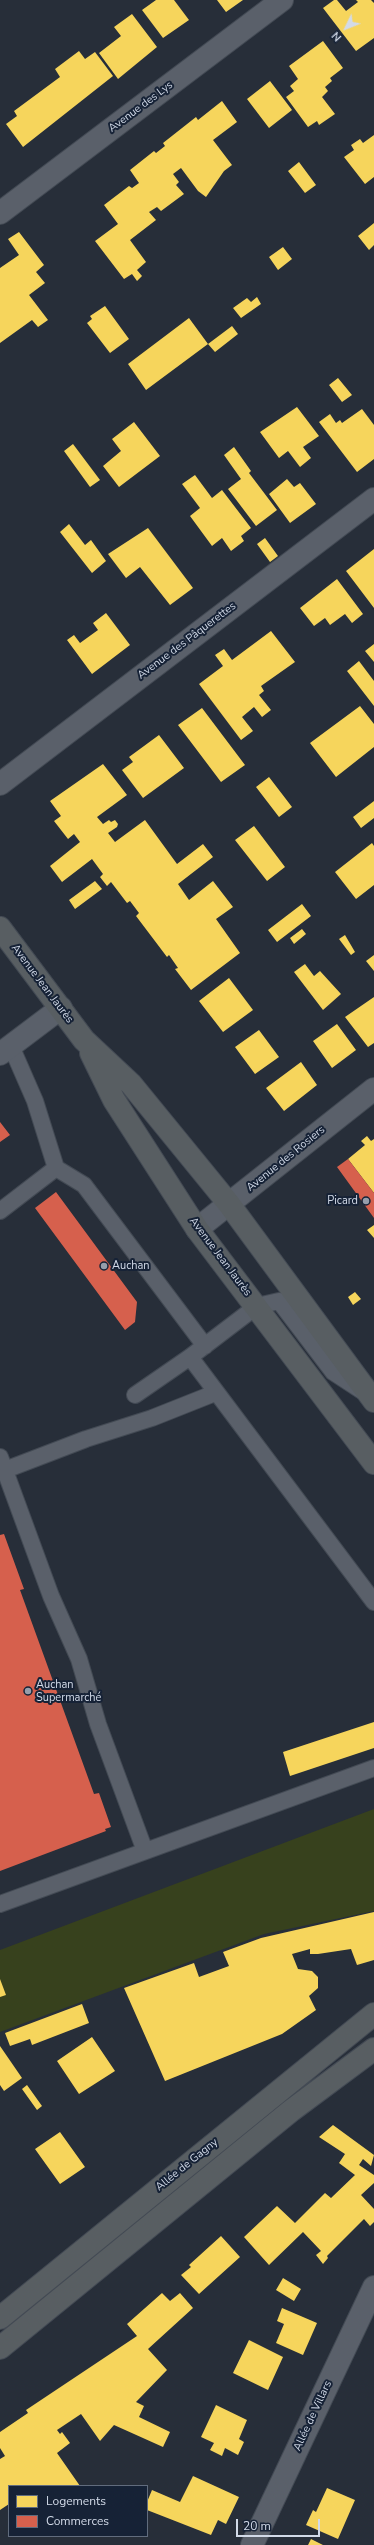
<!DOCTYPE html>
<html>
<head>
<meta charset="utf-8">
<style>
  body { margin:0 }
  #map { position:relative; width:374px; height:2545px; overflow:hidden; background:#272e39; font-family:"Nunito Sans",sans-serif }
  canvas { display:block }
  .legend { position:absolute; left:8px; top:2485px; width:140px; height:52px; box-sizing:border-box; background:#162236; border:1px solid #616c7d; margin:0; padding:5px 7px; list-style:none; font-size:12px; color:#d2dae8 }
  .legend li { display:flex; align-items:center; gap:8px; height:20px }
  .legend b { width:20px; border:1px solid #616c7d }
  .north { position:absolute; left:326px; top:8px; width:40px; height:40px; -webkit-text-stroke:3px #162236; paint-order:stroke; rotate:227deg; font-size:11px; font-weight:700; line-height:16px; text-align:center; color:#d2dae8 }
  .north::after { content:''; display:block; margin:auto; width:14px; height:18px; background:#d2dae8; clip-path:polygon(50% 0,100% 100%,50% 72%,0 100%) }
  .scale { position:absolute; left:236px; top:2519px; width:84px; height:18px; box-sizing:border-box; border:2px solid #d2dae8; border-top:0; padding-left:5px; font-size:12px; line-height:14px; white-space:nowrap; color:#d2dae8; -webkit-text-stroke:3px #162236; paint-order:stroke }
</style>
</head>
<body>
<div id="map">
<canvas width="374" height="2545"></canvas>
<ul class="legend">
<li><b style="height:11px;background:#f6d55c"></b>Logements</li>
<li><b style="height:11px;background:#d6604d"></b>Commerces</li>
</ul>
<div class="north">N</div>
<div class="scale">20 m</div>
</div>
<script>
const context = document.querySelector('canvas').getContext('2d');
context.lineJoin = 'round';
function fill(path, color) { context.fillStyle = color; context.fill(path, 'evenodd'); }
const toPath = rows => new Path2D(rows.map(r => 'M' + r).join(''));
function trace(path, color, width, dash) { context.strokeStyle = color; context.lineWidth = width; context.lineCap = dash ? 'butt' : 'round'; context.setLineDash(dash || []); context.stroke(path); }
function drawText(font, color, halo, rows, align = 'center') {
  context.font = font + ' "Nunito Sans",sans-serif'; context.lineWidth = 4; context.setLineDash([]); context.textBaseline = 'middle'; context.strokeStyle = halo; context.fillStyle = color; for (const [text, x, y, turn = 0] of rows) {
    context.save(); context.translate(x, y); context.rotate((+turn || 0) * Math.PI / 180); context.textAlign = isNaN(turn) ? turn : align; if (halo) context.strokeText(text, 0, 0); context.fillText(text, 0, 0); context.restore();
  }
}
fill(toPath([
  [374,1809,374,1911,264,1934,0,2032,0,1950]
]), '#37411d');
fill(toPath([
  [156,0,174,0,189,20,163,38,142,10],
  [217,0,243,0,226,12],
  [334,0,337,0,346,11,358,2,356,0,371,0,374,3,374,38,356,51,323,8],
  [132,14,157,47,118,79,99,53,121,36,114,27],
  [323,41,343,68,330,78,332,81,325,87,328,91,322,97,335,114,319,125,317,121,308,127,286,97,294,91,290,86,298,79,289,66],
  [79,51,85,59,95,52,113,76,23,147,6,124,17,116,14,111,60,77,55,69],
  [270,81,292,110,269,128,247,99],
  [222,101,237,122,213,140,232,165,224,171,206,197,198,191,181,168,173,174,179,182,176,185,184,194,161,211,157,207,149,212,156,220,130,240,146,262,137,270,142,276,137,281,132,274,124,279,95,241,118,224,104,205,129,186,132,188,139,183,130,170,154,151,156,153,165,146,163,143,196,117,198,120],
  [374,135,374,177,365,184,344,157,354,150,351,145,360,139,363,143],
  [299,162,316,185,305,193,288,171],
  [374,223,374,245,369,250,358,236],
  [19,232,44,265,36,272,45,283,29,295,48,320,38,327,32,320,0,343,0,268,19,255,8,239],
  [283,247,292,259,278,270,269,257],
  [257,297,261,304,241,318,233,308,247,298,251,302],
  [105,306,129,339,110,353,87,323,92,319,90,316],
  [189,318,208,344,146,390,128,364],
  [232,326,238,334,215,352,208,344],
  [338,378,352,395,342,402,329,385],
  [297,407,319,436,303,447,311,458,300,467,288,451,279,458,260,432],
  [362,409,374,425,374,459,357,472,319,422,330,414,336,423,340,420,342,423],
  [134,422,160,456,119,487,103,466,121,451,112,439],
  [73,444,100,480,90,487,64,451],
  [234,447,251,471,249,473,277,510,256,526,228,489,241,479,224,455],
  [195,475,212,498,222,490,251,528,241,536,244,541,231,551,222,538,212,546,190,516,200,508,182,484],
  [287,479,294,487,300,483,316,504,290,523,269,494],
  [69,524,85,545,91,540,106,561,92,573,60,532],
  [148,528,193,588,170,605,140,567,126,578,108,554],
  [265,538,278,556,270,562,257,544],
  [374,549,374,608,346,571],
  [337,579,363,614,352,623,345,614,330,625,325,618,314,626,300,608],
  [106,613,130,645,92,674,67,640,74,635,80,643,98,630,93,623],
  [271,631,295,662,261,686,264,691,259,695,271,710,262,717,254,707,242,717,253,731,241,740,199,684,223,666,215,655,224,649,232,660],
  [374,644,374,662,365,651],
  [359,661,374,681,374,706,347,671],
  [360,706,374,724,374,747,336,777,310,743],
  [202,708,245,765,221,782,178,725],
  [159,735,184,768,143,798,122,770,133,762,129,757],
  [103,764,127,795,97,817,103,824,109,820,111,822,115,820,118,824,117,827,108,833,115,842,145,820,177,864,203,844,213,857,178,884,189,900,213,881,233,907,216,919,240,953,191,990,175,969,178,968,169,955,167,957,136,916,139,913,130,901,127,903,111,882,107,886,100,877,103,874,92,859,62,882,50,866,80,842,74,834,68,839,54,821,61,816,50,801],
  [269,777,292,807,279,817,256,787],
  [374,801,374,818,361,828,353,817],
  [254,826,285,867,267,881,235,840],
  [372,843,374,846,374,885,356,899,335,872],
  [95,881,102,889,75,909,69,900],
  [302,904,311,916,277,942,268,930],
  [302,929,306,934,294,944,290,938],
  [345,935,355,952,351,955,339,939],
  [374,955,374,971,366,961],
  [305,964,314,976,320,971,341,994,323,1010,294,972],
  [229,978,253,1010,223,1032,199,1001],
  [374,997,374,1043,368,1047,345,1017],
  [337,1024,356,1050,332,1068,313,1041],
  [259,1030,279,1057,255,1074,235,1047],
  [301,1062,317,1085,284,1111,266,1088],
  [367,1136,371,1141,374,1139,374,1193,348,1159,365,1145,361,1141],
  [374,1225,374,1238,367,1230],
  [355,1292,361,1299,353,1305,348,1297],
  [374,1722,374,1748,290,1776,283,1752],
  [374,1912,374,1960,357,1965,351,1949,318,1954,310,1954,310,1949,292,1954,298,1969,312,1971,318,1977,318,1988,309,1996,316,2010,282,2034,165,2081,124,1988,194,1963,199,1977,229,1966,223,1952,261,1938],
  [0,1979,6,1995,0,1997],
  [82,2004,89,2023,32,2045,30,2039,10,2046,5,2033],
  [92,2037,115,2071,79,2094,57,2061],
  [0,2046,22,2078,4,2091,0,2085],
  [27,2085,42,2106,37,2110,22,2089],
  [333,2125,374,2155,371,2166,363,2159,359,2165,374,2175,374,2183,361,2195,374,2209,374,2222,370,2226,364,2219,327,2256,328,2258,323,2264,316,2255,321,2251,303,2232,269,2265,244,2237,277,2206,295,2223,325,2193,331,2198,355,2175,339,2163,345,2154,319,2137],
  [60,2132,85,2167,60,2184,35,2149],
  [221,2236,240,2257,199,2294,181,2275,191,2267,189,2265],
  [283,2278,301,2289,294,2301,276,2290],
  [162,2293,170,2301,180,2293,193,2308,148,2349,167,2370,136,2402,144,2406,139,2417,170,2432,163,2447,114,2425,100,2441,81,2414,57,2430,60,2434,62,2432,70,2443,57,2453,80,2486,9,2486,9,2504,0,2510,0,2459,5,2456,0,2448,0,2432,28,2413,26,2410,137,2336,127,2324],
  [282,2308,317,2323,303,2355,276,2343,284,2324,277,2321],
  [249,2340,283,2357,268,2390,233,2373],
  [216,2405,247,2420,239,2439,244,2442,238,2455,225,2448,222,2456,210,2450,214,2443,201,2437],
  [193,2476,239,2497,226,2524,218,2520,211,2535,147,2510,147,2502,152,2490,180,2502],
  [327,2488,355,2500,338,2539,306,2525,313,2510,316,2512],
  [311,2539,323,2545,308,2545]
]), '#f6d55c');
fill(toPath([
  [0,1122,10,1135,0,1142],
  [348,1159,374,1193,374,1218,337,1167],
  [56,1192,137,1302,135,1322,125,1330,35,1208],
  [4,1534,24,1589,20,1590,94,1794,99,1793,111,1827,105,1829,106,1831,0,1871,0,1535]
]), '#d6604d');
const service = toPath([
  [11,1046,35,1101,56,1168,84,1185,205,1346],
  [0,1211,56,1168],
  [190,1357,374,1602],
  [135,1395,190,1357,257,1306,279,1301,333,1372,362,1391],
  [0,1457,51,1596,79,1659,98,1724,145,1851],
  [5,1470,86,1439,152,1418,215,1393],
  [0,1904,374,1768]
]);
const minor = toPath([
  [0,213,282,0],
  [0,784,374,499],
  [0,1054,61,1008],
  [197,1229,374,1089],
  [252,2545,374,2287]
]);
const secondary = toPath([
  [0,928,84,1040,131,1084,229,1204,374,1401],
  [91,1053,114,1100,197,1229,374,1463],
  [0,2318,374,2014],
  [0,2348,292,2110,374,2049]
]);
trace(service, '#434a54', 18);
trace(minor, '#434a54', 24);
trace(secondary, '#434a54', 24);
trace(service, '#5a606a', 16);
trace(minor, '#5a606a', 22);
trace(secondary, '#585e62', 22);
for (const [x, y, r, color] of [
  [366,1201,4,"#969eab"],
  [104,1266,4,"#969eab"],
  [28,1691,4,"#969eab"]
]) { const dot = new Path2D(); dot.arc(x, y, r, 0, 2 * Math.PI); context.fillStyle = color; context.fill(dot); trace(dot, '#162236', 1.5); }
drawText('11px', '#d2dae8', '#162236', [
  ["Avenue des Lys",141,107,-37],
  ["Avenue des Pâquerettes",187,641,-37],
  ["Avenue Jean Jaurès",42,984,53],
  ["Avenue des Rosiers",286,1159,-39],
  ["Avenue Jean Jaurès",220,1257,53],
  ["Allée de Gagny",187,2165,-39],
  ["Allée de Villars",313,2416,-65]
]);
drawText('11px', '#d2dae8', '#162236', [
  ["Picard",358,1201,"right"],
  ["Auchan",112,1266],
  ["Auchan",36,1685],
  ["Supermarché",36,1698]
], 'left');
</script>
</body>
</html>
